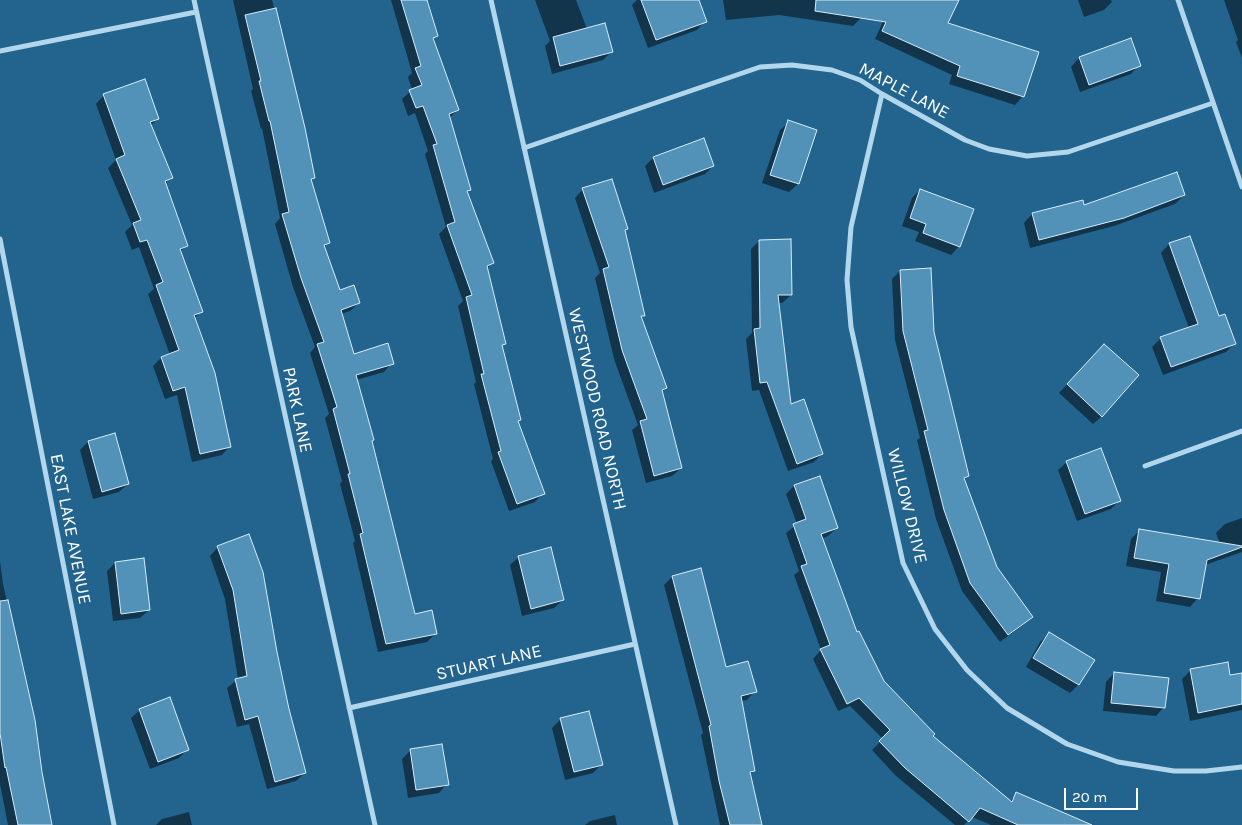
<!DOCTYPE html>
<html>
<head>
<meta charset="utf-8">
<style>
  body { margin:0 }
  #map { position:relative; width:1242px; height:825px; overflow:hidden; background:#22648e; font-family:Karla,sans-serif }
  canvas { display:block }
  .scale { position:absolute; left:1064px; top:788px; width:74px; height:22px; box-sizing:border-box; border:2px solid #fff; border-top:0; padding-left:6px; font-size:15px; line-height:18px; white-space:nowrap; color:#fff; -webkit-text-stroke:4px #22648e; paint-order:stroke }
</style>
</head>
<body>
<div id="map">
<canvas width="1242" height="825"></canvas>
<div class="scale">20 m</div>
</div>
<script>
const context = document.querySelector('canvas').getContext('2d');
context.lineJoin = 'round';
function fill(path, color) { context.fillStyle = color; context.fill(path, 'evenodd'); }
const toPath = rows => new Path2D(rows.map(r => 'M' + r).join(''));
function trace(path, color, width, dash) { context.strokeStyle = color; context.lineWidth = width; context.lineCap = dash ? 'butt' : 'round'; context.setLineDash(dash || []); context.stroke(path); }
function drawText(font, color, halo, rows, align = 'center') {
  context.font = font + ' Karla,sans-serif'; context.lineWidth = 4; context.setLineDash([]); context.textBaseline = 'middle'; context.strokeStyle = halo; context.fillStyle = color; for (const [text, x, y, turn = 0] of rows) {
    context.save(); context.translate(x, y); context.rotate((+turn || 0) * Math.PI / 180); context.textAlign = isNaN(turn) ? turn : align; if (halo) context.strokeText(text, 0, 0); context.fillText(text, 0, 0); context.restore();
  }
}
fill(toPath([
  [233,0,272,0,304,129,314,178,310,181,328,243,324,247,340,292,359,303,350,311,341,314,353,355,392,363,384,372,356,380,414,615,436,633,427,642,378,652,353,543,355,541,340,484,342,481,325,418,329,414,310,353,315,347,293,287,275,224,280,218,262,128,261,129,251,91,253,89],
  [391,0,426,0,436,36,432,40,458,110,449,118,470,189,467,192,492,263,487,269,505,343,501,347,517,422,543,493,535,502,509,511,491,461,493,459,474,384,476,382,458,306,463,301,439,234,446,227,425,154,428,151,415,113,408,116,402,99,412,90,408,77,412,73],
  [535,0,576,0,587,29,611,52,603,60,552,74,545,46,550,41],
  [637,0,698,0,705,21,697,30,648,48,632,5],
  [723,0,864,0,861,18,853,26,779,15,726,20],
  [893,0,958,0,947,24,1023,96,1015,105,949,84,952,75,875,39],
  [1078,0,1111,0,1112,2,1104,10,1084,17],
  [1224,0,1242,0,1242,58,1236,42,1238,40],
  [1130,40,1139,65,1131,74,1080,92,1071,67,1079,58],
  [104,95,158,119,150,126,171,177,165,184,187,245,180,252,201,311,194,319,230,446,222,455,192,462,177,395,165,399,153,366,161,358,170,355,148,294,154,289,139,247,132,250,125,232,132,225,108,168,116,160,96,104],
  [789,122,816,131,798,184,789,192,762,183,780,130],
  [703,140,713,166,705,174,654,193,645,166,653,158],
  [583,189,627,229,624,231,644,315,641,318,666,388,662,392,681,468,672,476,646,483,632,430,638,425,614,359,595,278,600,273,575,198],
  [920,190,959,246,951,255,915,241,919,232,902,226,912,198],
  [1184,195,1175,204,1114,226,1030,248,1024,223,1032,214],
  [759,241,791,295,782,303,778,303,790,406,822,454,814,462,788,471,759,390,752,391,746,339,752,333,751,249],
  [1169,244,1235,343,1226,352,1163,375,1152,347,1161,338,1189,328,1161,253],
  [900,271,932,332,968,476,964,480,996,567,1032,617,1023,625,1000,642,962,591,936,519,917,440,920,438,895,340,892,279],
  [1096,354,1102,416,1093,424,1059,393],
  [88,442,128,484,119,492,93,499,80,450],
  [1067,462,1119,501,1111,509,1077,521,1058,470],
  [794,486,837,528,828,536,821,539,856,634,882,682,931,736,1009,802,1017,794,1083,825,991,825,972,817,964,825,955,825,896,776,872,750,883,739,850,706,838,711,813,659,821,650,794,575,799,571,786,533,797,524,786,494],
  [1242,518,1242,552,1205,565,1198,598,1190,607,1156,601,1161,572,1126,566,1131,539,1140,530,1220,544,1216,533,1225,524],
  [218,547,275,652,288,709,305,773,296,781,267,789,249,724,237,727,227,688,238,679,225,599,210,556],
  [519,557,563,600,554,608,522,616,510,565],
  [0,561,3,584,34,721,51,825,8,825,0,784],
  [115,563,149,610,140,618,113,621,107,571],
  [672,577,725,669,755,691,747,700,740,701,754,771,749,775,761,825,720,825,701,735,703,733,664,585],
  [1049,634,1093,660,1078,685,1070,693,1026,667,1040,642],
  [1190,671,1229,677,1242,674,1242,710,1190,721,1182,679],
  [1114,673,1164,707,1156,716,1103,711,1106,682],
  [140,710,187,750,179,758,150,769,131,718],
  [561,719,602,764,593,773,565,780,552,728],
  [411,750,447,784,439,793,408,798,402,759],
  [189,812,192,825,156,825,162,819],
  [615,815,617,825,585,825,590,821]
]), '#0007');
const building = toPath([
  [401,0,427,0,438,36,433,38,459,110,449,114,471,190,467,191,494,263,487,266,506,344,502,345,521,420,518,421,545,494,517,504,498,452,501,451,481,374,484,374,466,297,472,295,447,225,455,222,433,145,437,144,423,106,416,108,409,90,422,85,415,68,421,66,401,0],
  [641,0,699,0,707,22,656,40,641,0],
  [816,0,959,0,948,23,1039,52,1024,97,957,76,960,66,882,31,886,22,815,11,816,0],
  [276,8,305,128,315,178,311,179,330,243,324,245,340,290,354,285,360,303,341,310,354,354,388,343,394,364,356,375,374,440,372,441,415,614,432,610,437,634,386,644,360,534,363,533,348,474,350,474,333,409,337,407,317,344,324,342,301,278,282,214,289,212,270,121,269,121,259,81,261,81,245,15,276,8],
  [605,23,613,52,560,66,553,37,605,23],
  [1131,38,1141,66,1089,85,1079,57,1131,38],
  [145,79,159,119,150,122,173,178,165,181,188,246,180,249,203,312,194,315,215,373,231,447,200,454,185,387,173,391,161,357,179,350,156,285,163,282,147,240,140,242,133,223,141,220,116,159,125,155,103,94,145,79],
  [788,120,817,130,799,184,770,175,788,120],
  [704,138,714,166,663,185,653,157,704,138],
  [1177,172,1185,195,1124,218,1039,240,1032,213,1083,200,1084,205,1177,172],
  [612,179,628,229,625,230,645,316,641,316,667,388,662,390,682,468,654,476,640,421,647,419,622,350,603,269,609,267,582,188,612,179],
  [920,189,974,209,960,247,923,233,926,224,910,218,920,189],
  [1190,236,1219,316,1225,314,1236,344,1171,367,1160,337,1198,324,1169,243,1190,236],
  [791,239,792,295,778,295,791,404,804,399,823,454,797,464,767,382,760,383,754,329,760,328,759,240,791,239],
  [931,268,934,332,969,476,964,478,997,567,1033,617,1008,635,970,583,944,510,924,431,928,430,903,331,900,270,931,268],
  [1104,344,1139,375,1102,417,1067,384,1104,344],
  [115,433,129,484,102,492,88,441,115,433],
  [1101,448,1121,501,1085,514,1066,461,1101,448],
  [820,476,838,528,821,534,857,632,859,631,884,681,935,734,933,736,1012,802,1016,792,1092,825,1018,825,980,808,969,822,905,768,879,741,890,730,859,698,847,704,820,649,830,645,801,566,807,564,793,524,806,519,794,485,820,476],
  [1139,529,1242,546,1242,547,1207,560,1200,599,1164,593,1169,564,1134,558,1139,529],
  [249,534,263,572,277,652,289,709,306,773,275,782,258,716,245,720,235,679,247,676,233,590,217,546,249,534],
  [551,547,564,600,531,609,518,556,551,547],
  [144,558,150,610,121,614,115,562,144,558],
  [701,568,726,667,748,661,757,692,741,696,755,771,750,772,762,825,730,825,719,781,709,726,711,725,672,576,701,568],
  [8,600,35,720,42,772,52,825,18,825,6,767,5,768,0,733,0,601,8,600],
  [1049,632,1095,660,1079,685,1033,658,1049,632],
  [1228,662,1230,675,1242,673,1242,704,1198,713,1190,669,1228,662],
  [1114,672,1169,678,1165,708,1111,703,1114,672],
  [170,697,189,750,158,762,139,709,170,697],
  [589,711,603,765,574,772,560,718,589,711],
  [442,744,449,785,416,790,410,749,442,744]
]);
fill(building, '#5392b8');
trace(building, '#d7ecf9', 1);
trace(toPath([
  [194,0,375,825],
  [491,0,676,825],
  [1178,0,1242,187],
  [0,51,196,12],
  [882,94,851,227,847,280,851,327,903,563,935,629,967,670,1007,708,1067,744,1118,762,1174,771,1206,771,1242,767],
  [524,148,760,67,792,65,832,70,860,80,882,94,965,140,989,149,1027,156,1068,152,1213,103],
  [0,239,114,825],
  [1145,466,1242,431],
  [349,708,635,644]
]), '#b2d6ec', 5);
drawText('18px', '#fff', '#22648e', [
  ["MAPLE LANE",904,91,28],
  ["WESTWOOD ROAD NORTH",597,409,77],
  ["PARK LANE",297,410,78],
  ["WILLOW DRIVE",907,506,76],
  ["EAST LAKE AVENUE",70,529,79],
  ["STUART LANE",489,663,-13]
]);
</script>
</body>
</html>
